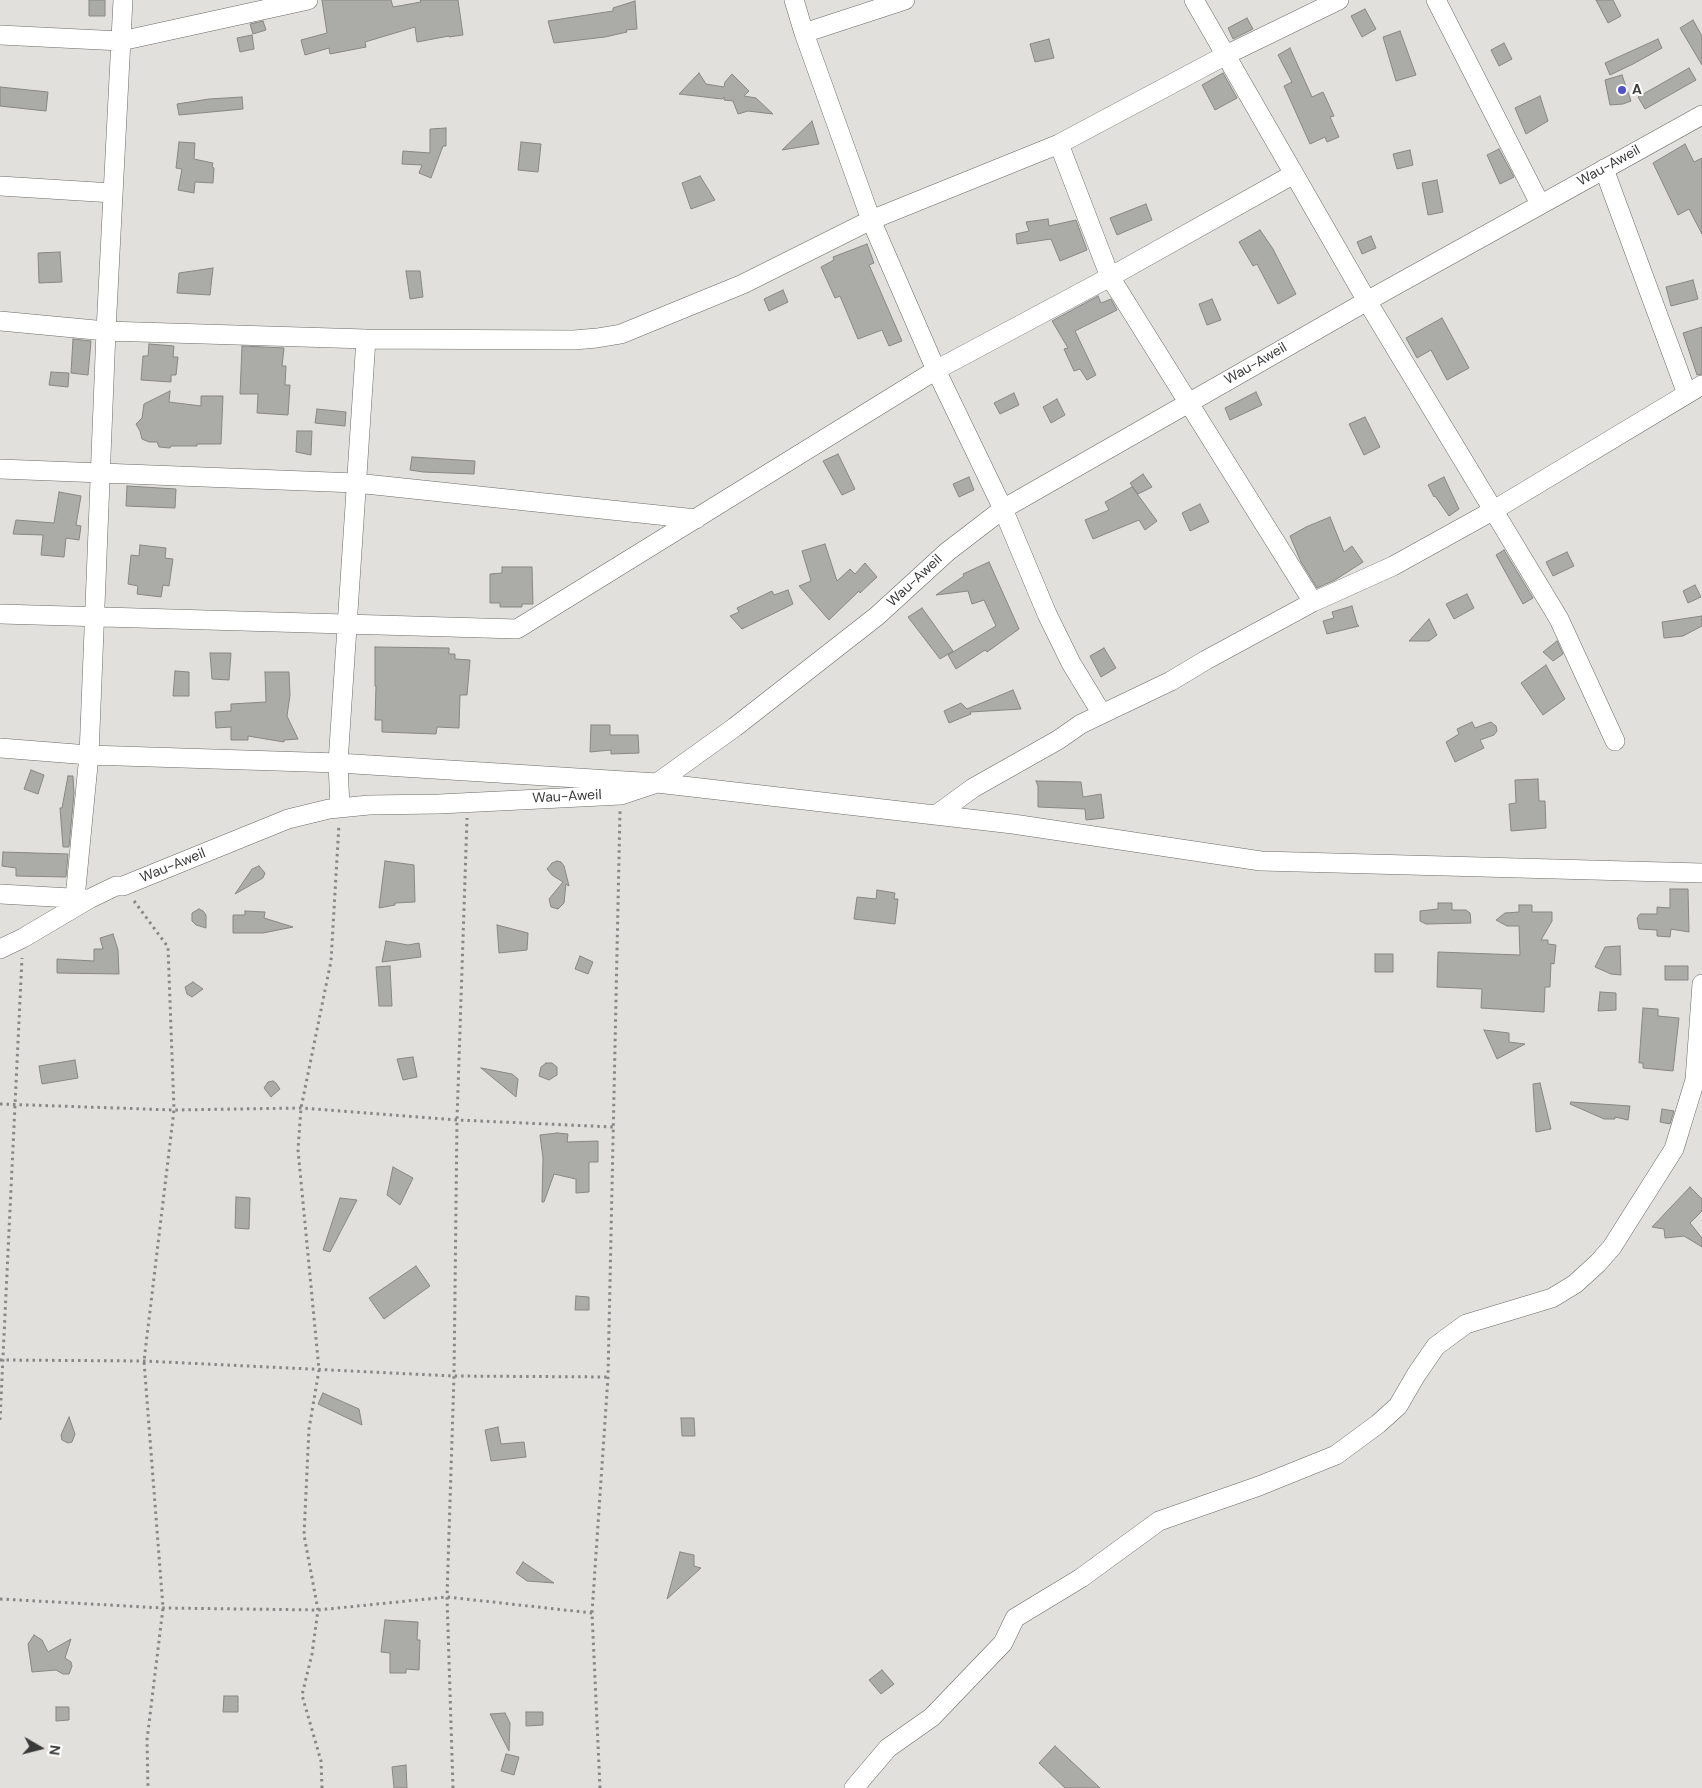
<!DOCTYPE html>
<html>
<head>
<meta charset="utf-8">
<style>
  body { margin:0 }
  #map { position:relative; width:1702px; height:1788px; overflow:hidden; background:#e1e0dd; font-family:"DM Sans",sans-serif }
  canvas { display:block }
  .north { position:absolute; left:15px; top:1723px; width:50px; height:50px; -webkit-text-stroke:4px #fff; paint-order:stroke; rotate:98deg; font-size:14px; font-weight:700; line-height:20px; text-align:center; color:#3a3a39 }
  .north::after { content:''; display:block; margin:auto; width:18px; height:22px; background:#3a3a39; clip-path:polygon(50% 0,100% 100%,50% 72%,0 100%) }
</style>
</head>
<body>
<div id="map">
<canvas width="1702" height="1788"></canvas>
<div class="north">N</div>
</div>
<script>
const context = document.querySelector('canvas').getContext('2d');
context.lineJoin = 'round';
function fill(path, color) { context.fillStyle = color; context.fill(path, 'evenodd'); }
const toPath = rows => new Path2D(rows.map(r => 'M' + r).join(''));
function trace(path, color, width, dash) { context.strokeStyle = color; context.lineWidth = width; context.lineCap = dash ? 'butt' : 'round'; context.setLineDash(dash || []); context.stroke(path); }
function drawText(font, color, halo, rows, align = 'center') {
  context.font = font + ' "DM Sans",sans-serif'; context.lineWidth = 4; context.setLineDash([]); context.textBaseline = 'middle'; context.strokeStyle = halo; context.fillStyle = color; for (const [text, x, y, turn = 0] of rows) {
    context.save(); context.translate(x, y); context.rotate((+turn || 0) * Math.PI / 180); context.textAlign = isNaN(turn) ? turn : align; if (halo) context.strokeText(text, 0, 0); context.fillText(text, 0, 0); context.restore();
  }
}
const building = toPath([
  [89,0,105,0,105,16,89,16,89,0],
  [322,0,391,0,393,7,421,2,420,0,458,0,463,35,449,37,449,36,417,42,415,27,365,42,366,47,330,54,329,48,305,55,301,40,327,33,322,0],
  [1596,0,1613,0,1621,16,1608,23,1596,0],
  [635,1,637,29,626,30,627,32,605,37,554,43,548,21,613,11,613,8,635,1],
  [1365,9,1376,29,1362,37,1351,16,1365,9],
  [1247,18,1253,29,1233,39,1228,28,1247,18],
  [1693,20,1702,36,1702,65,1680,28,1693,20],
  [263,21,266,30,253,34,250,24,263,21],
  [1400,31,1416,75,1396,81,1383,37,1400,31],
  [252,35,254,49,240,52,237,38,252,35],
  [1049,39,1054,58,1035,62,1030,44,1049,39],
  [1658,39,1662,48,1633,64,1610,75,1605,63,1658,39],
  [1504,43,1512,59,1499,66,1491,50,1504,43],
  [1290,48,1312,97,1323,92,1334,116,1330,117,1339,137,1327,142,1325,137,1310,144,1284,86,1292,82,1278,55,1290,48],
  [1689,68,1696,80,1645,109,1638,97,1689,68],
  [699,73,706,84,724,87,725,82,732,74,749,91,744,96,756,98,773,114,748,111,738,114,733,101,724,100,724,97,722,99,679,94,699,73],
  [1223,73,1237,98,1215,110,1202,85,1223,73],
  [1622,75,1631,101,1623,104,1610,105,1605,80,1622,75],
  [0,87,48,92,46,111,0,106,0,87],
  [1540,96,1548,121,1526,134,1515,108,1540,96],
  [242,97,243,109,179,115,177,104,209,99,242,97],
  [812,121,819,144,782,150,812,121],
  [446,128,446,146,443,146,431,178,419,173,422,165,402,164,403,151,430,153,430,129,446,128],
  [179,142,195,143,194,159,213,163,212,167,214,168,213,183,195,182,194,193,178,190,182,169,176,168,179,142],
  [521,142,541,144,538,172,518,170,521,142],
  [1685,144,1694,162,1702,158,1702,234,1689,209,1678,215,1653,163,1685,144],
  [1499,149,1514,177,1500,184,1487,155,1499,149],
  [1410,150,1413,165,1397,169,1393,154,1410,150],
  [700,176,715,200,691,209,682,183,700,176],
  [1437,180,1443,212,1428,215,1422,183,1437,180],
  [1146,204,1152,220,1117,235,1110,218,1146,204],
  [1048,219,1049,226,1076,220,1087,250,1060,261,1051,239,1017,244,1016,234,1029,231,1026,222,1048,219],
  [1260,230,1273,249,1296,294,1278,304,1257,264,1253,266,1239,242,1260,230],
  [1371,236,1376,248,1362,254,1357,242,1371,236],
  [867,244,874,263,869,265,902,341,889,346,882,330,858,339,840,296,835,298,821,267,834,260,833,257,867,244],
  [60,252,62,282,39,283,38,253,60,252],
  [213,268,210,295,177,293,179,273,213,268],
  [406,271,420,271,423,297,410,299,406,271],
  [1693,280,1698,299,1671,306,1666,287,1693,280],
  [783,290,788,302,769,311,764,299,783,290],
  [1098,296,1101,303,1111,299,1117,310,1075,331,1096,375,1087,380,1080,369,1074,371,1064,349,1068,348,1052,321,1098,296],
  [1212,299,1221,320,1207,325,1199,304,1212,299],
  [1442,318,1469,368,1447,380,1431,350,1417,358,1406,338,1442,318],
  [1702,327,1702,374,1697,375,1683,333,1702,327],
  [73,339,91,341,88,375,71,373,73,339],
  [149,344,174,346,173,357,178,357,176,375,171,375,171,382,141,380,143,356,148,356,149,344],
  [242,346,284,348,282,366,286,366,285,385,290,385,288,415,257,413,258,394,240,394,242,346],
  [51,372,69,373,68,387,49,385,51,372],
  [170,391,169,402,201,406,201,396,223,396,221,444,197,444,197,446,171,446,170,448,159,447,157,442,149,442,142,439,140,431,136,424,142,418,144,404,170,391],
  [1256,392,1262,405,1230,420,1225,408,1256,392],
  [1014,393,1019,405,1000,414,994,403,1014,393],
  [1057,399,1065,415,1051,423,1043,407,1057,399],
  [317,409,346,412,345,426,315,423,317,409],
  [1365,417,1380,447,1364,455,1349,424,1365,417],
  [297,431,312,431,311,455,296,452,297,431],
  [838,454,855,489,842,495,823,461,838,454],
  [412,457,475,461,474,474,423,472,410,470,412,457],
  [1143,474,1152,487,1138,494,1130,483,1143,474],
  [969,477,974,490,959,497,953,484,969,477],
  [1444,477,1459,509,1449,516,1435,496,1434,497,1428,485,1444,477],
  [127,486,176,489,175,508,126,506,127,486],
  [1132,487,1157,521,1145,530,1139,520,1093,539,1085,520,1109,510,1105,502,1132,487],
  [59,492,81,496,76,525,81,526,79,540,66,538,64,557,41,555,43,535,13,534,16,520,54,523,59,492],
  [1200,504,1209,522,1190,531,1182,513,1200,504],
  [1330,517,1344,552,1352,546,1363,562,1335,580,1317,588,1301,562,1290,536,1306,527,1330,517],
  [825,544,837,581,850,569,855,574,865,563,877,577,860,593,859,591,829,620,799,586,811,581,802,551,825,544],
  [140,545,166,548,165,558,173,559,169,586,163,585,161,597,137,594,138,586,128,584,131,555,139,556,140,545],
  [1504,550,1533,598,1523,604,1496,555,1504,550],
  [1567,552,1574,566,1553,576,1546,562,1567,552],
  [989,562,1019,629,987,652,985,650,956,669,948,655,996,626,984,600,972,604,968,591,936,595,964,576,963,574,989,562],
  [502,567,532,567,533,604,522,604,522,607,500,607,500,603,490,603,490,574,502,573,502,567],
  [1695,585,1701,597,1688,603,1683,591,1695,585],
  [788,590,793,604,742,629,730,616,739,612,737,608,772,591,774,595,788,590],
  [1467,594,1474,608,1454,619,1446,604,1467,594],
  [1352,606,1357,624,1359,626,1327,634,1323,621,1334,618,1332,612,1352,606],
  [922,608,953,651,940,659,908,617,922,608],
  [1702,616,1702,626,1683,636,1664,638,1662,622,1702,616],
  [1429,619,1437,635,1429,641,1409,641,1429,619],
  [1557,641,1563,654,1553,661,1543,652,1557,641],
  [375,647,449,648,449,654,455,654,455,659,470,660,467,695,460,695,459,728,437,727,436,734,382,732,382,720,375,720,376,686,375,686,375,647],
  [1104,648,1116,668,1101,677,1090,656,1104,648],
  [210,653,231,653,229,680,212,679,210,653],
  [1546,665,1565,699,1543,715,1521,683,1546,665],
  [175,671,189,672,189,696,173,696,175,671],
  [265,672,289,672,290,695,287,716,298,739,284,740,284,742,248,736,248,740,231,740,231,727,216,728,215,712,231,711,231,704,266,702,265,672],
  [1013,690,1021,709,970,712,971,714,949,723,944,711,961,703,967,709,1013,690],
  [1472,722,1475,728,1491,722,1496,726,1497,731,1494,735,1480,740,1484,748,1455,762,1446,742,1459,734,1457,729,1472,722],
  [591,725,610,725,610,735,638,735,639,753,611,754,611,750,590,752,591,725],
  [31,770,44,775,38,794,24,789,31,770],
  [68,776,73,776,74,793,69,847,63,847,60,808,62,808,68,776],
  [1538,779,1539,801,1545,801,1546,828,1511,831,1509,804,1516,803,1515,780,1538,779],
  [1036,781,1081,782,1083,797,1101,794,1104,818,1086,820,1085,809,1038,807,1038,786,1036,781],
  [3,852,68,854,66,877,16,876,16,868,2,866,3,852],
  [385,861,414,865,415,902,395,903,395,905,379,908,385,861],
  [557,861,561,862,564,866,569,886,566,884,564,903,558,909,551,907,549,899,563,882,552,875,547,869,552,863,557,861],
  [259,866,265,873,263,878,235,894,252,869,259,866],
  [1670,889,1688,889,1689,932,1671,929,1670,937,1657,936,1657,930,1639,929,1637,918,1640,914,1657,914,1657,907,1670,908,1670,889],
  [877,890,895,893,894,899,898,899,895,924,854,919,857,897,876,899,877,890],
  [1438,903,1452,903,1452,910,1466,910,1470,913,1471,923,1426,924,1420,921,1420,911,1438,909,1438,903],
  [1519,905,1532,905,1532,912,1552,912,1552,921,1541,940,1548,940,1548,944,1556,945,1554,964,1551,963,1550,987,1545,987,1544,1012,1481,1008,1482,989,1437,987,1438,952,1520,955,1519,926,1507,926,1496,920,1505,913,1519,912,1519,905],
  [199,909,203,911,206,915,206,928,196,925,192,921,192,913,199,909],
  [245,911,265,912,264,918,293,927,263,933,233,933,233,915,245,915,245,911],
  [497,925,528,933,527,950,499,953,497,925],
  [113,934,118,950,119,974,57,973,57,959,94,961,94,949,103,949,100,938,113,934],
  [386,941,408,945,419,943,421,957,382,962,386,941],
  [1620,946,1621,975,1611,974,1595,967,1605,947,1620,946],
  [1375,954,1393,954,1393,972,1375,972,1375,954],
  [580,956,593,962,588,974,575,969,580,956],
  [390,966,392,1006,379,1006,376,967,390,966],
  [1665,966,1688,966,1688,980,1665,980,1665,966],
  [193,982,203,989,192,997,187,994,185,987,193,982],
  [1600,992,1616,993,1616,1010,1598,1011,1600,992],
  [1643,1008,1658,1009,1658,1016,1679,1018,1673,1071,1643,1068,1643,1063,1639,1063,1643,1008],
  [1484,1030,1509,1033,1509,1042,1525,1044,1497,1059,1484,1030],
  [413,1057,417,1077,403,1080,397,1059,413,1057],
  [75,1060,78,1078,42,1084,39,1066,75,1060],
  [546,1063,552,1063,557,1067,557,1075,549,1080,539,1076,541,1067,546,1063],
  [481,1068,512,1074,518,1079,516,1097,481,1068],
  [273,1081,276,1083,280,1089,271,1097,264,1088,268,1082,273,1081],
  [1540,1083,1551,1129,1536,1132,1533,1084,1540,1083],
  [1571,1102,1630,1106,1628,1120,1615,1117,1615,1119,1604,1119,1570,1104,1571,1102],
  [1662,1109,1674,1111,1670,1124,1660,1122,1662,1109],
  [557,1133,568,1134,567,1142,598,1141,598,1162,589,1162,589,1192,576,1193,576,1179,554,1174,544,1202,542,1202,543,1158,540,1135,557,1133],
  [393,1167,413,1178,400,1205,387,1195,393,1167],
  [1690,1187,1702,1199,1702,1211,1690,1223,1702,1238,1702,1247,1684,1236,1665,1238,1664,1229,1652,1227,1690,1187],
  [236,1197,250,1198,249,1229,235,1228,236,1197],
  [340,1198,357,1200,330,1252,323,1250,340,1198],
  [416,1266,430,1286,384,1319,369,1298,416,1266],
  [576,1296,589,1297,589,1310,575,1310,576,1296],
  [323,1393,359,1409,362,1425,318,1404,323,1393],
  [69,1417,75,1434,72,1442,68,1443,62,1440,61,1435,69,1417],
  [681,1418,694,1418,695,1436,682,1436,681,1418],
  [498,1427,501,1444,524,1442,526,1457,491,1461,485,1430,498,1427],
  [680,1552,694,1555,694,1566,701,1568,667,1599,680,1552],
  [523,1562,554,1583,527,1581,516,1573,523,1562],
  [385,1620,418,1622,417,1640,420,1640,419,1670,406,1669,406,1673,390,1673,390,1653,381,1652,385,1620],
  [34,1635,42,1640,48,1652,71,1639,65,1658,71,1662,72,1666,69,1674,63,1674,56,1670,32,1672,28,1644,34,1635],
  [882,1670,894,1684,881,1694,869,1680,882,1670],
  [224,1696,238,1696,238,1712,223,1712,224,1696],
  [56,1707,69,1707,69,1720,56,1721,56,1707],
  [526,1712,543,1712,543,1725,526,1726,526,1712],
  [505,1713,510,1723,509,1751,490,1714,505,1713],
  [1055,1746,1100,1788,1065,1788,1039,1763,1055,1746],
  [506,1754,519,1757,514,1775,501,1771,506,1754],
  [406,1765,407,1788,394,1788,392,1767,406,1765]
]);
fill(building, '#ababa8');
trace(building, '#888784', 1);
const minor = toPath([
  [794,0,804,33,871,220,936,370,1003,509,1047,614,1071,663,1102,714],
  [1194,0,1367,301,1559,619,1615,741],
  [1436,0,1540,204],
  [804,33,905,0],
  [0,35,121,41,308,0],
  [1059,144,1110,277,1313,602],
  [1604,169,1687,394],
  [0,186,113,193],
  [0,321,106,331,366,339,574,340,597,338,621,334,743,284,871,220,1059,144,1226,55,1339,0],
  [0,469,356,483,696,519],
  [0,614,517,629,936,370,1110,277,1294,174],
  [0,748,89,755,338,763,657,783,1013,824,1261,861,1702,873],
  [340,808,338,763,366,339],
  [936,815,973,788,1058,740,1081,724,1171,681,1206,660,1313,602,1393,566,1494,510,1702,385],
  [0,894,88,899],
  [75,898,89,755,106,331,123,0],
  [0,949,23,938,89,899,116,886,123,886,288,819,329,809,369,805,439,804,621,795,657,783,735,727,877,616,947,552,1003,509,1367,301,1702,115],
  [854,1788,888,1748,932,1717,1003,1643,1015,1618,1081,1578,1159,1521,1259,1486,1336,1455,1378,1424,1398,1406,1416,1375,1436,1346,1466,1324,1552,1298,1575,1284,1598,1263,1612,1247,1674,1149,1695,1080,1702,984]
]);
trace(minor, '#6a6a67', 20);
trace(toPath([
  [134,901,168,947,174,1110,144,1361,163,1608,147,1740,148,1788],
  [0,1104,174,1110,301,1108,457,1120,613,1127],
  [0,1360,144,1361,454,1376,608,1377],
  [0,1420,22,958],
  [0,1599,163,1608,318,1610,447,1597,592,1613],
  [322,1788,321,1761,302,1695,312,1654,318,1610,304,1535,309,1429,319,1370,298,1150,301,1108,331,961,339,824],
  [453,1788,447,1597,454,1376,457,1120,467,818],
  [600,1788,592,1613,608,1377,620,811]
]), '#878785', 3, [2.5, 4]);
trace(minor, '#fff', 19);
for (const [x, y, r, color] of [
  [1622,90,5,"#5151c8"]
]) { const dot = new Path2D(); dot.arc(x, y, r, 0, 2 * Math.PI); context.fillStyle = color; context.fill(dot); trace(dot, '#fff', 2); }
drawText('bold 14px', '#3a3a39', '#fff', [
  ["A",1632,90]
], 'left');
drawText('14px', '#3a3a39', '#fff', [
  ["Wau-Aweil",1609,166,-29],
  ["Wau-Aweil",1256,364,-30],
  ["Wau-Aweil",915,581,-43],
  ["Wau-Aweil",567,797,-3],
  ["Wau-Aweil",173,866,-22]
]);
</script>
</body>
</html>
